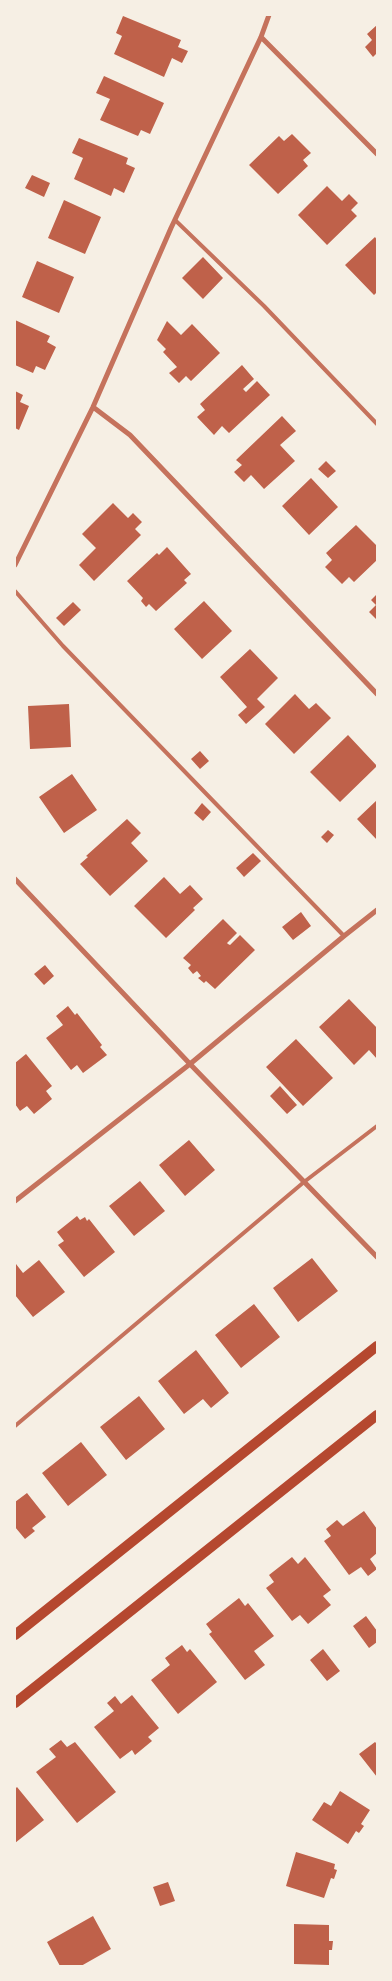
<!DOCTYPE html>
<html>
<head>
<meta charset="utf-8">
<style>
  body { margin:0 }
  #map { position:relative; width:392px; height:1981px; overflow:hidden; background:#f6efe4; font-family:Lora,serif }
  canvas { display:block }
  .frame { position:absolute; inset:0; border:16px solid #f6efe4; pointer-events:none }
</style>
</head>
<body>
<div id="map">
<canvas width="392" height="1981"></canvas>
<div class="frame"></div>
</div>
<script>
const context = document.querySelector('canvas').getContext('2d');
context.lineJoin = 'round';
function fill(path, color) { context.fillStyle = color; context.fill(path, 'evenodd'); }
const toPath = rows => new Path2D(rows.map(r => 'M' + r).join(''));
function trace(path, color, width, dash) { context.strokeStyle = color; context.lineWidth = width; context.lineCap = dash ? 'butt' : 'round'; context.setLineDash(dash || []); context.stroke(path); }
fill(toPath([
  [123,16,181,40,178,47,188,51,182,63,172,58,164,77,114,54,122,36,116,33],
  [377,25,377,53,373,57,365,47,372,40,367,34],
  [104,76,164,103,150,134,141,130,138,136,100,120,110,99,96,93],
  [292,134,311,153,303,160,308,166,278,194,249,165,279,136,284,141],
  [79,138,128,158,126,164,135,168,124,193,114,188,111,196,74,179,83,158,72,153],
  [32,175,50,183,44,197,25,188],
  [327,186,342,201,349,194,358,203,351,210,357,216,327,245,298,215],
  [64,200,101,217,85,254,48,238],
  [375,237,377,240,377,292,374,295,345,265],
  [203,257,223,278,203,299,182,278],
  [37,261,74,277,59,313,22,297],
  [15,320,50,336,47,342,56,347,45,370,36,366,33,373,15,365],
  [167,321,181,335,192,324,220,353,191,381,186,376,179,383,169,373,177,367,163,352,166,349,157,340],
  [242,365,254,379,243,389,246,392,257,381,270,395,229,433,222,426,214,435,197,417,205,410,200,404],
  [15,391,23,395,20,402,29,406,19,430,15,428],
  [282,416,296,431,280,445,295,461,264,489,251,475,244,482,234,472,242,465,236,460],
  [326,461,336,471,328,478,318,469],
  [311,478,338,507,309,535,282,506],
  [113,503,128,518,133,513,142,522,135,529,141,535,94,581,79,565,96,548,82,534],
  [356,525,377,546,377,560,354,582,349,577,342,584,325,567,332,560,326,553],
  [167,547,191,574,184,580,187,583,156,611,149,604,146,607,141,601,143,598,127,581,157,553,159,555],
  [377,594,377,620,369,612,376,605,371,600],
  [204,601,232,631,202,659,174,629],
  [73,602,81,610,64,626,56,618],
  [250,649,278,678,257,699,265,707,246,724,238,715,247,707,220,677],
  [295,694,309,709,316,703,331,718,294,754,265,724],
  [69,704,71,747,30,749,28,706],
  [348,735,377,766,340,802,310,772],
  [200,751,209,761,200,769,191,759],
  [72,774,97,810,64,833,39,797],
  [377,800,377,840,357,819],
  [202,803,211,812,203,821,194,813],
  [127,819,141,833,131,843,148,861,110,896,80,864,88,857,86,856],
  [328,830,334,835,327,843,321,837],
  [253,853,261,861,244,877,236,868],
  [164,877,180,894,190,885,203,899,193,908,195,910,166,938,134,906],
  [301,912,311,926,293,940,282,927],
  [223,919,237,933,227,943,228,944,230,945,240,935,255,950,215,989,206,981,204,983,198,978,201,976,197,971,193,974,188,968,191,965,183,958],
  [45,965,54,976,44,985,34,974],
  [349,999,377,1028,377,1059,369,1050,354,1065,319,1027],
  [68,1006,75,1015,77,1013,102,1045,100,1047,107,1055,83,1073,77,1065,71,1070,46,1038,63,1025,56,1016],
  [296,1039,333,1078,303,1106,266,1067],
  [26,1054,52,1086,46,1091,52,1099,34,1114,27,1106,20,1111,15,1104,15,1063],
  [280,1086,297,1105,287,1114,270,1096],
  [189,1140,215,1170,185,1196,159,1165],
  [140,1181,165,1211,134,1236,109,1206],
  [77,1216,80,1220,85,1217,87,1221,89,1219,115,1252,84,1277,58,1245,64,1241,57,1232],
  [312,1258,338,1291,298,1322,273,1288],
  [39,1260,65,1292,33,1317,15,1295,15,1266,16,1264,23,1273],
  [254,1304,280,1337,241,1368,215,1335],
  [196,1350,229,1393,211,1408,203,1399,184,1414,158,1381],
  [139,1396,165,1429,126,1460,100,1427],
  [81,1442,107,1475,68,1506,42,1473],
  [27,1493,46,1517,32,1528,35,1531,25,1539,15,1527,15,1502],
  [364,1511,377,1529,377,1553,370,1559,377,1569,368,1576,361,1567,349,1575,324,1541,331,1536,326,1529,337,1520,343,1526],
  [292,1557,298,1564,305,1557,331,1590,323,1596,331,1605,308,1624,300,1615,292,1621,266,1588,274,1582,269,1575],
  [239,1598,245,1606,248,1603,274,1636,254,1651,265,1665,245,1680,209,1634,212,1632,206,1624],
  [366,1616,377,1631,377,1642,369,1648,353,1626],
  [182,1645,187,1652,190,1649,217,1682,178,1714,151,1680,170,1665,165,1658],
  [323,1649,340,1671,327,1681,310,1660],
  [132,1695,159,1728,148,1737,152,1741,135,1755,132,1750,120,1759,94,1727,114,1711,107,1703,115,1696,121,1704],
  [61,1740,67,1747,75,1742,116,1792,77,1823,36,1772,56,1757,49,1749],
  [375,1742,377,1744,377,1777,359,1754],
  [17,1787,44,1820,15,1843,15,1789],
  [340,1791,370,1810,361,1824,364,1826,359,1833,356,1831,348,1844,312,1820,324,1802,331,1806],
  [296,1852,335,1864,334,1869,337,1870,334,1879,331,1878,324,1898,286,1886],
  [168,1882,175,1901,160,1906,153,1887],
  [93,1916,111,1949,81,1966,60,1966,47,1942],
  [294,1924,329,1925,329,1941,333,1941,332,1950,329,1950,329,1965,294,1964]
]), '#bf614a');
trace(toPath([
  [175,220,264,306,377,424],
  [15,591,63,646,344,936],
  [15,1426,304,1182,377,1126]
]), '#c5725c', 4);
trace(toPath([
  [261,37,377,154],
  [93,407,130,435,377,694],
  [15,565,93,407,171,228,261,37,269,15],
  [15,879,190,1064,377,1257],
  [15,1201,190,1064,344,936,377,910]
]), '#c5725c', 5);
trace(toPath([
  [15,1635,377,1346],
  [15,1703,377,1415]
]), '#b5482f', 10);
</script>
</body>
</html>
